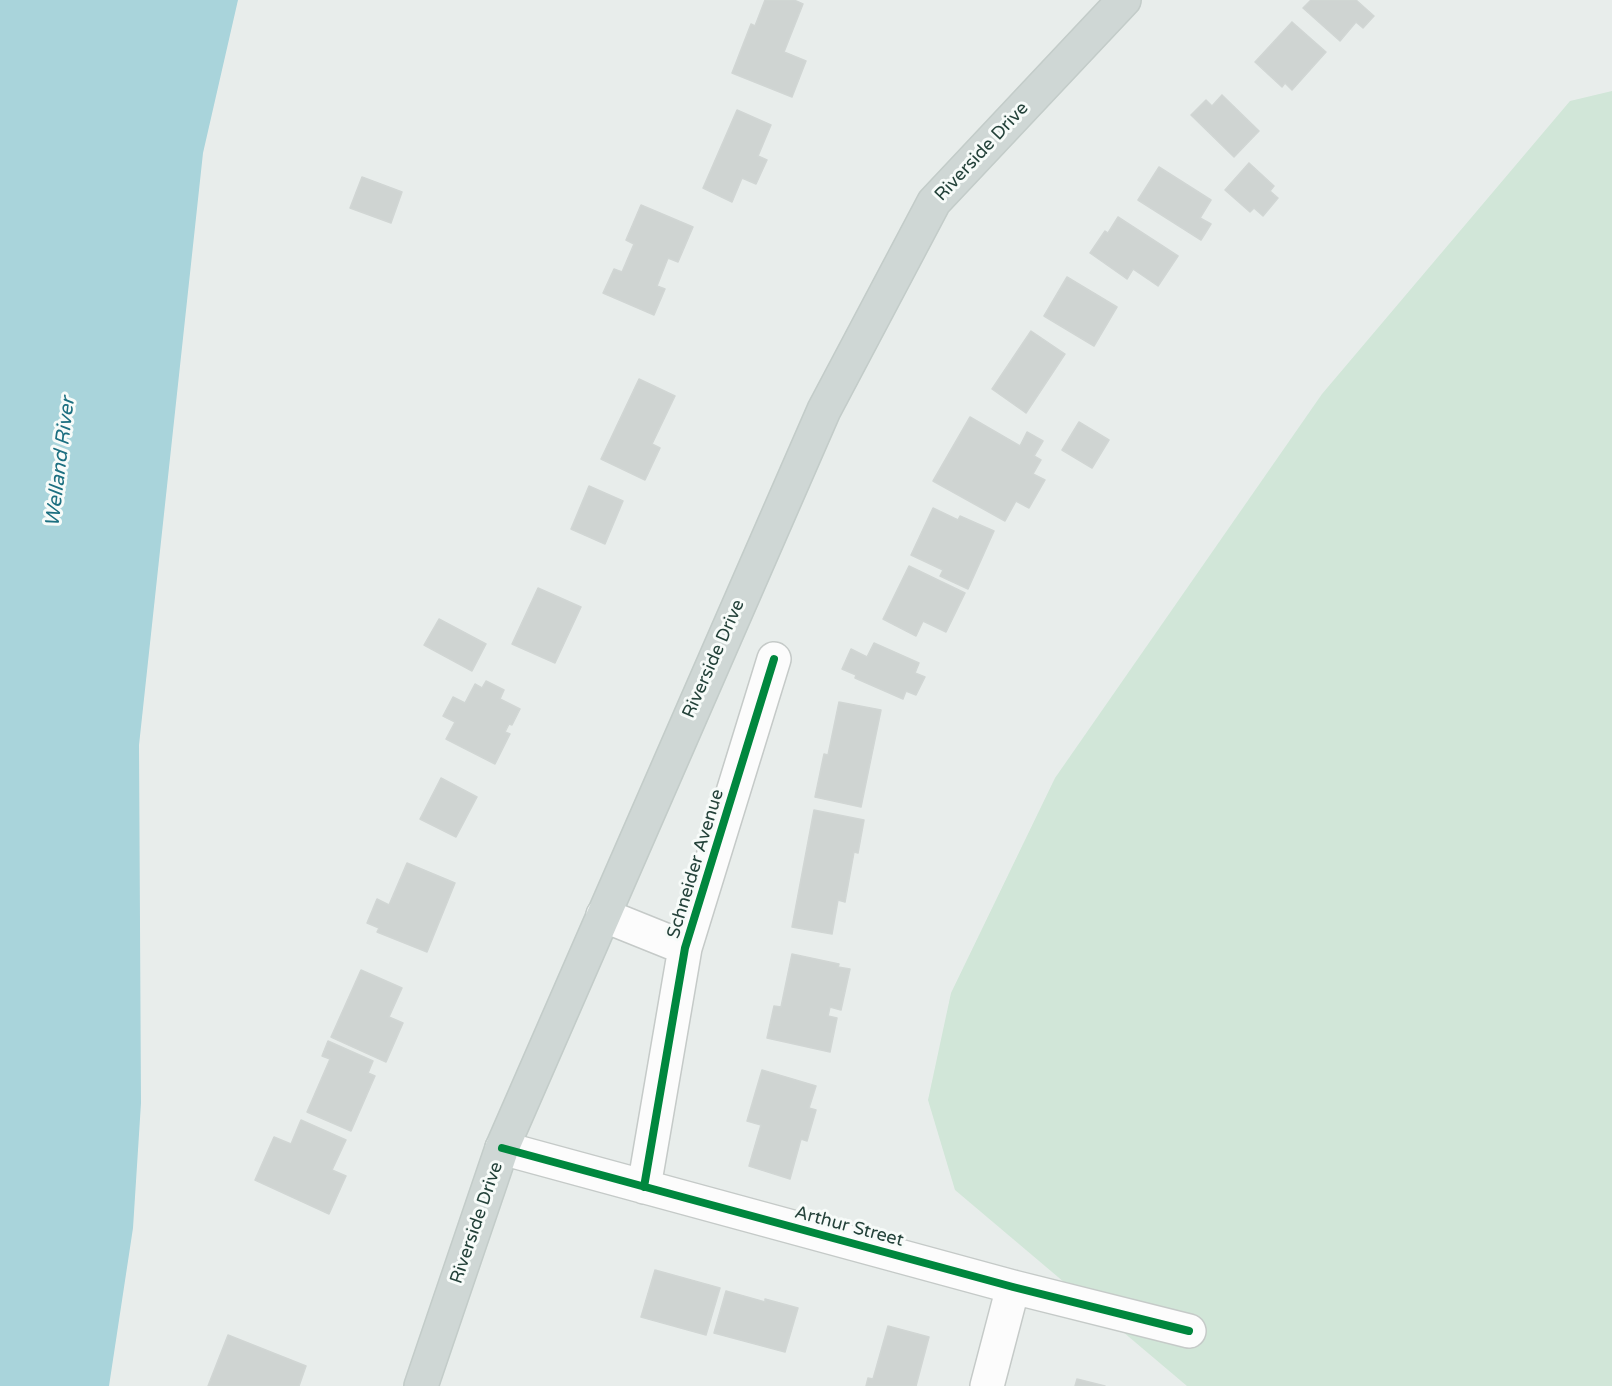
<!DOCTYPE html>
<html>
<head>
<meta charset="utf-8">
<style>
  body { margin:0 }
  canvas { display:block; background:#e8edeb }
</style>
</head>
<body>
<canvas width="1612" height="1386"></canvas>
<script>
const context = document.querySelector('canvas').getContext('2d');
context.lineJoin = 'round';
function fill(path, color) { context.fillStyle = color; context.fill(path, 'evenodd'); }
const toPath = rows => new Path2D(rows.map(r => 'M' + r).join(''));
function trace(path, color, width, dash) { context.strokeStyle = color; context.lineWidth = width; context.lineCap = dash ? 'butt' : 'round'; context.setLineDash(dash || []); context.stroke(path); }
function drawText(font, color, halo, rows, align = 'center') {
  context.font = font + ' "Varela Round",sans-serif'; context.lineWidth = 6; context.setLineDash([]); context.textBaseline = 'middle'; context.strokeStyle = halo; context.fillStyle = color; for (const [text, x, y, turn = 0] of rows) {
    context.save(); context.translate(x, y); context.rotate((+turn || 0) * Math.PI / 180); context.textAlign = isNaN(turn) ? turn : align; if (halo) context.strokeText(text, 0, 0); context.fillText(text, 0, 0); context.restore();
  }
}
fill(toPath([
  [1612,91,1612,1386,1187,1386,955,1190,928,1100,951,993,1055,778,1322,394,1570,101]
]), '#d1e6d8');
fill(toPath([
  [0,0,238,0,203,153,139,745,141,1103,133,1228,109,1386,0,1386]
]), '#a9d4db');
const building = toPath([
  [765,0,794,0,803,4,784,52,806,61,792,97,732,73,751,24,755,26,765,0],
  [1311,0,1356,0,1374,16,1363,28,1356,22,1340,41,1303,8,1311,0],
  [1292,22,1326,52,1292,90,1285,83,1282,87,1255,62,1292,22],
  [1222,95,1259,131,1234,157,1191,115,1206,100,1212,106,1222,95],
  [737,110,771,125,758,156,767,160,756,184,742,178,732,202,703,188,737,110],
  [1249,163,1274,186,1270,191,1278,198,1263,216,1254,208,1250,212,1225,190,1249,163],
  [1159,167,1211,200,1200,218,1211,224,1201,240,1138,200,1159,167],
  [362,177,402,192,391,223,350,208,362,177],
  [641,205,693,227,678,262,668,258,657,286,665,289,654,315,603,293,614,269,622,272,634,244,626,240,641,205],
  [1118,217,1178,256,1158,286,1133,269,1127,279,1090,253,1105,231,1108,233,1118,217],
  [1067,277,1117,307,1094,346,1044,316,1067,277],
  [1031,331,1065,354,1026,413,992,389,1031,331],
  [639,379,675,396,652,444,660,448,645,480,601,459,639,379],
  [970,417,1020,446,1027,432,1043,441,1034,456,1041,460,1033,474,1045,480,1029,508,1016,501,1005,521,933,481,970,417],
  [1079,422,1109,440,1092,468,1062,450,1079,422],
  [589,486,623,501,605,544,571,529,589,486],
  [933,508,958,520,960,516,994,531,968,589,940,576,943,570,911,555,933,508],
  [909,566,965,593,946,632,923,621,916,636,883,619,909,566],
  [538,588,581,607,555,663,512,644,538,588],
  [439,619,486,644,472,671,424,645,439,619],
  [874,643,919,663,915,673,925,677,916,695,906,691,903,699,855,678,856,675,842,669,851,649,867,657,874,643],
  [486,681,504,690,500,699,520,709,512,725,509,724,505,732,510,734,495,764,446,739,455,722,443,716,453,697,465,703,475,684,482,688,486,681],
  [839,702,881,710,861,807,815,797,824,754,828,755,839,702],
  [441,778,477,797,456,837,420,819,441,778],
  [814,810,864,820,858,853,854,852,845,902,838,900,832,934,792,927,814,810],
  [407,863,455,883,427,952,377,932,379,928,367,923,377,899,389,905,407,863],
  [792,954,839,964,838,967,850,969,841,1010,830,1007,828,1016,837,1018,830,1052,767,1038,774,1006,781,1007,792,954],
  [361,970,402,988,389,1017,403,1023,386,1062,331,1037,361,970],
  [328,1041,373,1061,368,1073,375,1076,351,1131,307,1112,330,1059,322,1056,328,1041],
  [762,1070,816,1086,809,1108,816,1110,807,1141,801,1139,790,1179,749,1166,761,1125,747,1121,762,1070],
  [301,1120,346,1140,332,1170,346,1176,329,1214,255,1180,274,1137,291,1144,301,1120],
  [655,1270,720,1288,706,1335,641,1317,655,1270],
  [726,1291,765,1302,765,1299,798,1308,785,1352,714,1333,726,1291],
  [888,1326,929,1337,916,1386,866,1386,868,1378,873,1379,888,1326],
  [228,1335,306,1366,299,1386,208,1386,228,1335],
  [1077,1379,1105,1386,1075,1386,1077,1379]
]);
fill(building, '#cfd4d2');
trace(building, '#d1d6d4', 1.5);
const minor = toPath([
  [603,915,685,948],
  [502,1148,1013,1287,1189,1331],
  [644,1187,685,948,774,659],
  [987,1386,1013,1287]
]);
const major = toPath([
  [421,1386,502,1148,824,410,934,202,1124,0]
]);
trace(minor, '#c5cac8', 36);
trace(major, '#c3ccc9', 36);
trace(minor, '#fcfcfc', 33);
trace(major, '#cfd7d5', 33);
trace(toPath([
  [502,1148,1013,1287,1189,1331],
  [644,1187,685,948,774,659]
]), '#00873e', 8);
drawText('18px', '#24423a', '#f7fbf9', [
  ["Riverside Drive",982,152,-47],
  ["Riverside Drive",714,659,-66],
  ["Schneider Avenue",696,864,-73],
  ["Riverside Drive",477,1223,-71],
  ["Arthur Street",849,1227,15]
]);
drawText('italic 20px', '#1c6f80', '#f7fbf9', [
  ["Welland River",61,462,-83]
]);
</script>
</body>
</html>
